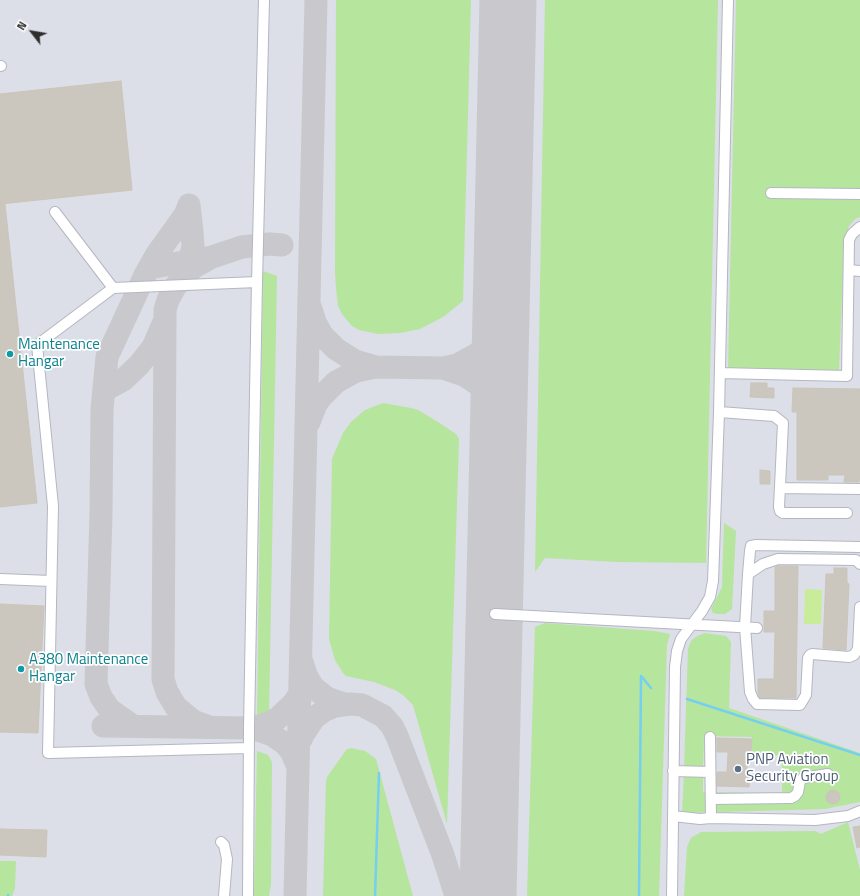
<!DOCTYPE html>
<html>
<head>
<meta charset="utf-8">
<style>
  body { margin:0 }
  #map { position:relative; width:860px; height:896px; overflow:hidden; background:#efe9e1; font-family:"Titillium Web",sans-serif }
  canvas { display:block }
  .north { position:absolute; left:12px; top:12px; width:40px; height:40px; -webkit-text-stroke:3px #fff; paint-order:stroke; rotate:301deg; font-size:11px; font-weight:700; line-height:16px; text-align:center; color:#2e2e2e }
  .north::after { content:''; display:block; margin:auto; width:14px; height:18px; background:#2e2e2e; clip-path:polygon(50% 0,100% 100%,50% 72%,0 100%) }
</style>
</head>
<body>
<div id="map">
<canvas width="860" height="896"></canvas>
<div class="north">N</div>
</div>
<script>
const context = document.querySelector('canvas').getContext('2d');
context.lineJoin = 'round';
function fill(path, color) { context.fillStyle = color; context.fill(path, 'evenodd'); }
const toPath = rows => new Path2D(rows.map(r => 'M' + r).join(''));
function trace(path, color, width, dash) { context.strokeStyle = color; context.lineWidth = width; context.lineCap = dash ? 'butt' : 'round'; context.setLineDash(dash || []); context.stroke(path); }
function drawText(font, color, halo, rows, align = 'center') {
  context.font = font + ' "Titillium Web",sans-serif'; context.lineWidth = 3.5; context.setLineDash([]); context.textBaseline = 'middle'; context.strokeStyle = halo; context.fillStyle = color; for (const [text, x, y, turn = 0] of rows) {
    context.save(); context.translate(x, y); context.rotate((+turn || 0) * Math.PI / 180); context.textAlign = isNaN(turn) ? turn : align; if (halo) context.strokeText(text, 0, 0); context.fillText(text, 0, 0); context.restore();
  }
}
fill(toPath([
  [0,0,860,0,860,896,0,896]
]), '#dcdee8');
fill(toPath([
  [336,0,471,0,463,301,443,317,420,329,400,333,378,334,359,330,352,326,342,314,338,306,336,288,335,272],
  [545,0,718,0,706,563,617,562,545,558,535,572],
  [736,0,860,0,860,190,769,188,769,198,860,200,860,217,855,219,849,226,844,241,839,370,728,369],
  [263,271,277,276,269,714,257,719],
  [383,403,411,408,418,410,438,422,456,434,459,439,447,824,413,705,403,695,395,690,374,682,346,676,343,673,335,660,329,639,332,459,343,433,351,422,365,410],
  [724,523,736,531,732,609,725,614,717,614,713,613,711,609,722,587],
  [545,623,654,631,670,634,667,645,659,896,527,896,535,627],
  [705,633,726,636,731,642,729,708,860,753,860,802,825,809,682,813,684,774,703,775,703,792,782,793,782,755,752,755,752,737,704,736,703,769,684,769,688,649,691,641,697,636],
  [351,748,365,751,376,759,413,896,323,896,326,782,327,777,342,756,346,750],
  [257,751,268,755,272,762,271,884,269,896,254,896],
  [848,822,860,870,860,896,684,896,687,847,691,838,701,832,815,831,821,834],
  [0,861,16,861,15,888,12,896,0,896]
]), '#b6e59e');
fill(toPath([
  [805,589,822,590,821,624,804,624]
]), '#c9ec9a');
trace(toPath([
  [642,677,651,688],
  [687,699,860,755],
  [8,896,8,895],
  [375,896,379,773],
  [639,896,641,676]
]), '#75cff0', 2.5);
trace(toPath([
  [149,268,212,257,242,247,270,244,282,245],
  [184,280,193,247,192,232,189,205],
  [376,367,443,368],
  [107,389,123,380,139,365,153,347,163,324],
  [309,422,316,404,323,395,336,382,356,371,376,367,355,361,336,349,322,335,315,322,311,309],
  [499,430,494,410,482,387,464,375,443,368,457,365,477,354,486,347,497,327,502,310],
  [302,662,306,675,313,687,327,698,344,704],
  [103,726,252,728,272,735,284,743,291,751,298,767],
  [133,726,110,710,101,697,96,684,101,513,102,409,107,357,145,275,157,254,185,215,189,205],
  [207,726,193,721,176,707,167,692,163,679,165,319,165,310,168,300,175,287,181,279,194,267,212,257],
  [252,728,266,724,278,718,292,705,300,694],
  [299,743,304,733,314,718,325,710,335,706,350,704,362,705,383,716,392,726,397,736,443,855,456,896],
  [295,896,316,0]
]), '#c9c8cc', 23);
trace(toPath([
  [488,896,508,0]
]), '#c9c8cc', 57);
const building = toPath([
  [121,81,132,190,1,204,5,204,37,503,0,507,0,94,121,81],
  [751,383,767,383,767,388,774,388,774,398,750,397,751,383],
  [793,388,860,389,860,476,859,482,844,482,845,475,828,475,828,480,797,480,797,412,792,412,793,388],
  [760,470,770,471,770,484,760,484,760,470],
  [779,566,798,566,796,698,760,698,758,694,758,679,774,679,775,632,764,632,764,611,775,611,775,567,779,566],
  [834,568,847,568,847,583,849,584,846,650,823,648,826,574,834,574,834,568],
  [0,604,44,606,38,733,0,732,0,604],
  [717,738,752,739,751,753,747,753,747,773,750,773,749,787,717,786,717,772,727,772,728,752,717,752,717,738],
  '826 797a7 7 0 1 1 14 0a7 7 0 1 1-14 0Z',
  [860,826,860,847,857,848,853,827,860,826],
  [0,829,47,830,46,857,0,855,0,829]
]);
fill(building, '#cbc7bf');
trace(building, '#cbc5ba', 1);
const minor = toPath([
  [0,66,1,66],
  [771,193,860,194],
  [55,212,113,288],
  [849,270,860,271],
  [720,373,847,376,849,240,852,234,860,227],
  [719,412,774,416,783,423,779,507,780,511,783,513,847,513],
  [780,488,860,489],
  [860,564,856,560,778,559,763,564,748,574,745,627,750,692,753,699,757,704,800,705,806,695,808,658,810,655,812,654,849,657,854,655,858,649,860,607],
  [748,574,750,551,751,546,756,545,860,547],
  [0,579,51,581],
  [495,614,757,628],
  [710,737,711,818],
  [249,748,48,753,53,506,37,345,113,288,257,282],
  [673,771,710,772],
  [711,799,791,798,795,796,798,792,800,781,803,778,828,774],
  [673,816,700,819,711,818,815,820,848,816,860,811],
  [221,842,224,845,227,859,224,896],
  [248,896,249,728,257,282,264,0],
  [672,896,675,667,677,651,681,639,702,611,710,597,713,581,719,412,728,0]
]);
trace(minor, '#b4b7c1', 12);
trace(minor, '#fff', 10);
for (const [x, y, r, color] of [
  [10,354,4,"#0f9aa8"],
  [21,669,4,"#0f9aa8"],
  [738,769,4,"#5c6f8a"]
]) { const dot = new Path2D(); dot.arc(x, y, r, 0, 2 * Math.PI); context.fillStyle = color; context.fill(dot); trace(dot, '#fff', 1.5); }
drawText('15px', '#0d838f', '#fff', [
  ["Maintenance",18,345],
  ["Hangar",18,362],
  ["A380 Maintenance",29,660],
  ["Hangar",29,677]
], 'left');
drawText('15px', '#4e5e75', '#fff', [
  ["PNP Aviation",746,760],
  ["Security Group",746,777]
], 'left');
</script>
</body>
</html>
